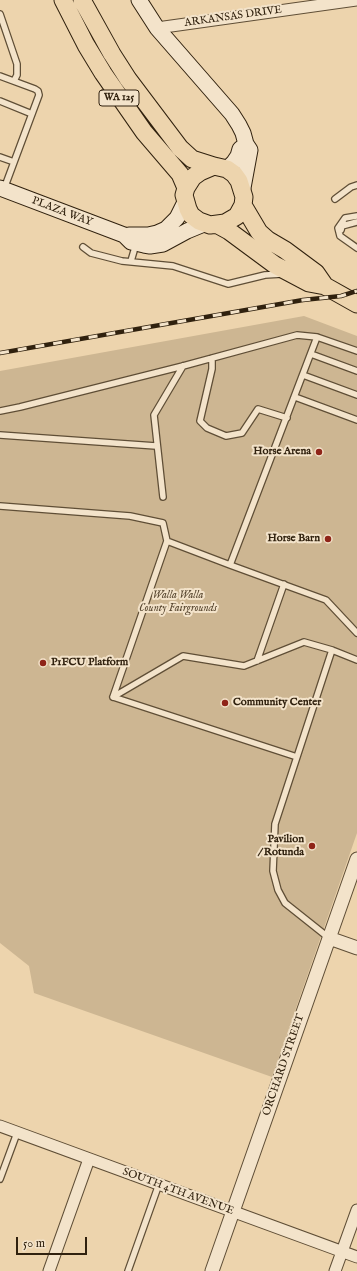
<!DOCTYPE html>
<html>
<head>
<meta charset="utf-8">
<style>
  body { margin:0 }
  #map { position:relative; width:357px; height:1271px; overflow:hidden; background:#edd4ad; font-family:"IM FELL English",serif }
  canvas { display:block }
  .scale { position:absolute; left:16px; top:1237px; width:71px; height:18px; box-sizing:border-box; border:2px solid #30210e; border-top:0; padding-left:5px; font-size:12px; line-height:14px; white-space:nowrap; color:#30210e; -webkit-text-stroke:3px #f3e3ca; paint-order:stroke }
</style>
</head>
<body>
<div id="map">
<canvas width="357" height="1271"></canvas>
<div class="scale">50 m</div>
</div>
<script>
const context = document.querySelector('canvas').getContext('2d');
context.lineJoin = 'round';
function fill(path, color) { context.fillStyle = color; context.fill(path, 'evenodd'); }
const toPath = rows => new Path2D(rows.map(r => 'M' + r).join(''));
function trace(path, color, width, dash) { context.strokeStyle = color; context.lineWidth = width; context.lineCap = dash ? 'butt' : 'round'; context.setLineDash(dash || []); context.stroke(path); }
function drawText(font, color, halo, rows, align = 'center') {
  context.font = font + ' "IM FELL English",serif'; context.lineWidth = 4; context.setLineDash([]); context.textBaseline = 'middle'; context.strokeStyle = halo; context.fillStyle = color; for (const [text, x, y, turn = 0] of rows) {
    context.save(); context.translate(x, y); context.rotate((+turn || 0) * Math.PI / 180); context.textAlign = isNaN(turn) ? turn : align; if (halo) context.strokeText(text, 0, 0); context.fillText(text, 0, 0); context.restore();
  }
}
fill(toPath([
  [304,316,357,336,357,833,272,1077,34,993,29,966,0,943,0,371]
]), '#cdb692');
const service = toPath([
  [0,14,17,64,17,75,14,81],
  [0,76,35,89,38,91,39,95,4,189],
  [0,101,32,114],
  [0,157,14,162],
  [335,199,351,187,357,185],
  [357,216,345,218,338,228,340,236,357,248],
  [341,230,342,226,357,222],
  [83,247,91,253,122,261,173,266,228,284,265,275,282,274],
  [131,261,136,244],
  [317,337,357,351],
  [311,354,357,371],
  [212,358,212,369,200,421,207,428,226,436,242,433,258,409,287,418],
  [303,375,357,395],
  [295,397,357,420],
  [0,411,20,407,183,366,297,335,317,337,230,565],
  [0,435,156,446],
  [163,497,154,415,183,366],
  [0,506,130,516,163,523,167,541],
  [257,661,284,584],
  [113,697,167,541,230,565,326,600,357,633],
  [113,697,183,656,244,666,304,642,332,650],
  [113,697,297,757],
  [329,938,285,903,278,890,273,871,275,824,332,650,357,660],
  [0,1179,17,1133],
  [128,1271,159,1184]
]);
const minor = toPath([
  [157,28,357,0],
  [0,1126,357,1257],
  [49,1271,89,1159],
  [335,1271,357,1210]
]);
const tertiary = toPath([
  [329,938,357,948],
  [212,1271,357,859]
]);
const secondary = toPath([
  [139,0,157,28,232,114,239,125,243,133,246,144,250,150,243,188],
  [227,169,234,162,238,156,240,149,246,144],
  [0,188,124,235,131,242,144,245,150,246,163,244,187,231,204,224],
  [129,235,148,235,157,233,166,229,177,218,185,202]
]);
const primary = toPath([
  [63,0,86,45,103,73,144,132,180,174,186,188],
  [82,0,112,54,128,79,180,148,192,159,214,166],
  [214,166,227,169,234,174,239,181,244,197,243,205,237,216,225,223,210,225,199,221,191,215,188,209,184,195,186,188,193,177,200,172,214,166],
  [243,205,259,232,268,240,285,250,316,273,325,286],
  [218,225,229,231,275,265,309,283,325,286,357,304]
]);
trace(service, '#5f4e36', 8);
trace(minor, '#5f4e36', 13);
trace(tertiary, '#5f4e36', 15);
trace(secondary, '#30210e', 17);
trace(primary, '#30210e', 19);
trace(service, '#f3e3ca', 5.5);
trace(minor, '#f3e3ca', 11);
trace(tertiary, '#f3e3ca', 13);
trace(secondary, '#f3e3ca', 15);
trace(primary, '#edd4ad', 17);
const rail = toPath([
  [0,353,303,300,341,296,357,291]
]);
trace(rail, '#30210e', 4.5);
trace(rail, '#f3e3ca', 3, [9]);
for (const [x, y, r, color] of [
  [319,452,4,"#8f2418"],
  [328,539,4,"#8f2418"],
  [43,663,4,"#8f2418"],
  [225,703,4,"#8f2418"],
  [312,846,4,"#8f2418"]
]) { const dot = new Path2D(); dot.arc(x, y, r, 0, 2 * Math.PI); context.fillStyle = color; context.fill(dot); trace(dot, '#f3e3ca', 1.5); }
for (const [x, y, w] of [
  [119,98,40]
]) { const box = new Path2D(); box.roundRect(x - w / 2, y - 8, w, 16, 3); context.fillStyle = '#f3e3ca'; context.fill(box); trace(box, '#30210e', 1); }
drawText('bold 10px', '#30210e', null, [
  ["WA 125",119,98]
]);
drawText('11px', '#30210e', '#f3e3ca', [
  ["ARKANSAS DRIVE",233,17,-8],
  ["PLAZA WAY",62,212,21],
  ["ORCHARD STREET",284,1065,-71],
  ["SOUTH 4TH AVENUE",178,1192,20]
]);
drawText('bold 11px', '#30210e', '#f3e3ca', [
  ["Horse Arena",311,452],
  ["Horse Barn",320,539],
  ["P1FCU Platform",51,663,"left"],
  ["Community Center",233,703,"left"],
  ["Pavilion",304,840],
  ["/ Rotunda",304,853]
], 'right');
drawText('italic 11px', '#57462f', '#f3e3ca', [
  ["Walla Walla",178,596],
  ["County Fairgrounds",178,609]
]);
</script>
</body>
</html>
